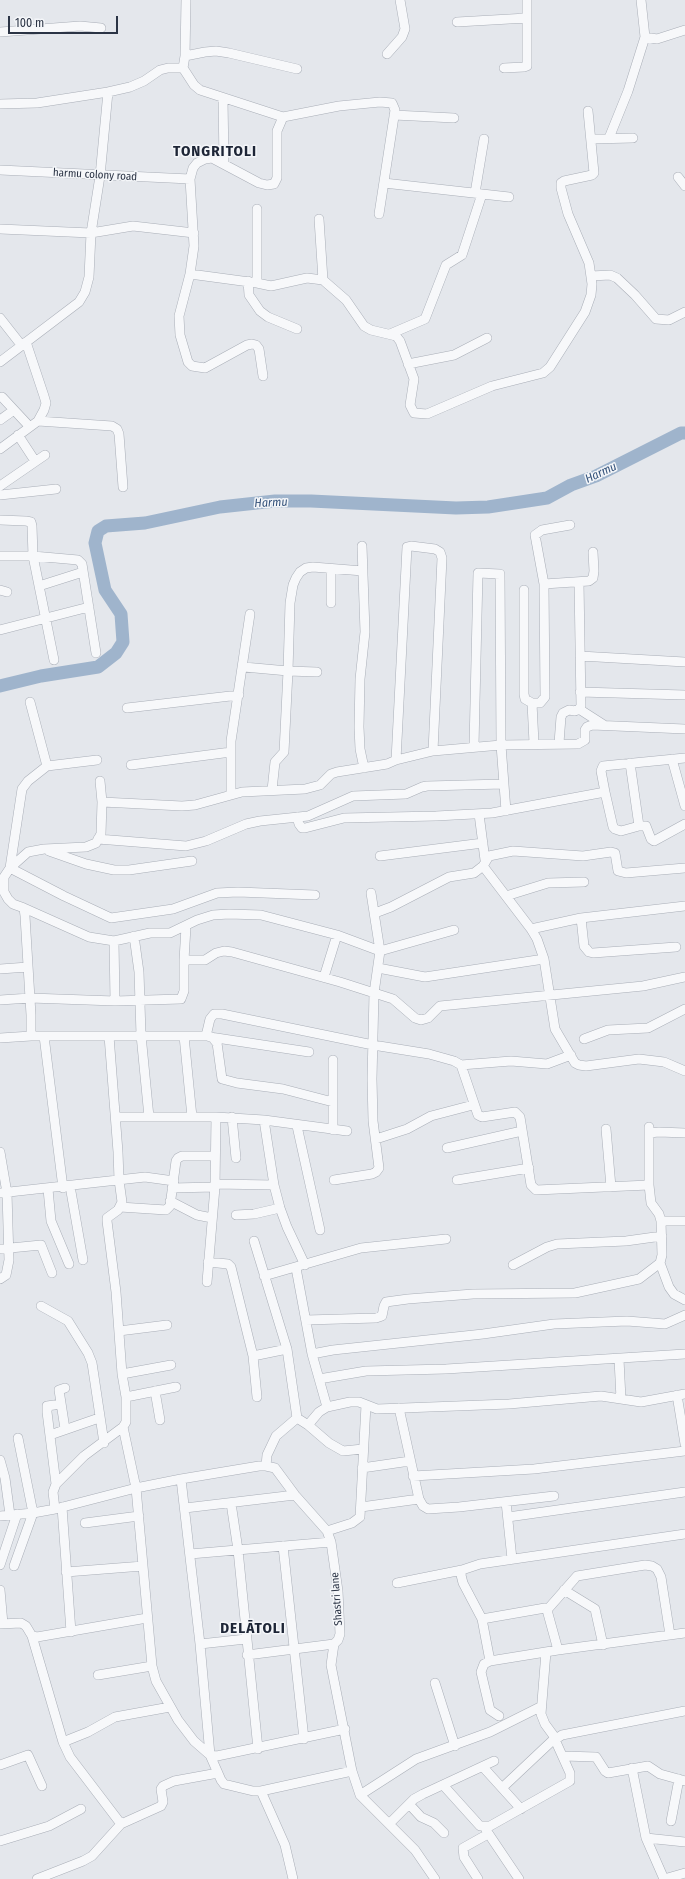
<!DOCTYPE html>
<html>
<head>
<meta charset="utf-8">
<style>
  body { margin:0 }
  #map { position:relative; width:685px; height:1879px; overflow:hidden; background:#e4e7ec; font-family:"Fira Sans Condensed",sans-serif }
  canvas { display:block }
  .scale { position:absolute; left:8px; top:16px; width:110px; height:18px; box-sizing:border-box; border:2px solid #2b3445; border-top:0; padding-left:5px; font-size:12px; line-height:14px; white-space:nowrap; color:#2b3445; -webkit-text-stroke:3px #f4f6f9; paint-order:stroke }
</style>
</head>
<body>
<div id="map">
<canvas width="685" height="1879"></canvas>
<div class="scale">100 m</div>
</div>
<script>
const context = document.querySelector('canvas').getContext('2d');
context.lineJoin = 'round';
const toPath = rows => new Path2D(rows.map(r => 'M' + r).join(''));
function trace(path, color, width, dash) { context.strokeStyle = color; context.lineWidth = width; context.lineCap = dash ? 'butt' : 'round'; context.setLineDash(dash || []); context.stroke(path); }
function drawText(font, color, halo, rows, align = 'center') {
  context.font = font + ' "Fira Sans Condensed",sans-serif'; context.lineWidth = 3; context.setLineDash([]); context.textBaseline = 'middle'; context.strokeStyle = halo; context.fillStyle = color; for (const [text, x, y, turn = 0] of rows) {
    context.save(); context.translate(x, y); context.rotate((+turn || 0) * Math.PI / 180); context.textAlign = isNaN(turn) ? turn : align; if (halo) context.strokeText(text, 0, 0); context.fillText(text, 0, 0); context.restore();
  }
}
trace(toPath([
  [0,686,41,676,98,667,116,653,123,642,121,614,105,590,95,543,98,531,106,526,145,523,220,507,275,501,311,501,456,508,488,507,547,498,571,485,596,476,681,433,685,433]
]), '#9fb4cc', 13);
const minor = toPath([
  [641,0,645,37,657,39,685,30],
  [457,22,527,18],
  [0,32,80,26,101,28],
  [387,54,402,37,405,29,400,0],
  [185,56,186,0],
  [183,68,194,85,200,90,283,117,339,106,380,102,392,103,395,110,379,214],
  [504,68,524,67,527,66,527,0],
  [223,98,224,163],
  [0,104,37,103,108,92,130,87,144,81,160,70,168,68,183,68,185,56,205,52,216,51,229,53,297,69],
  [394,115,454,118],
  [609,138,628,91,645,37],
  [592,139,633,138],
  [0,170,190,179],
  [678,177,685,186],
  [384,183,509,197],
  [475,193,484,139],
  [319,219,323,280],
  [0,229,91,233,133,226,194,233],
  [190,274,257,283,257,209],
  [591,276,610,275,617,278,635,295,656,319,669,320,685,312],
  [248,281,249,295,260,311,268,317,297,329],
  [257,283,271,286,307,278,323,280,346,300,364,326,371,330,396,336,400,341,414,379,410,405,414,413,427,414,492,386,543,373,550,367,585,312,591,295,592,284,589,263,568,214,561,188,561,183,564,181,592,175,594,173,588,111],
  [0,318,22,346],
  [390,334,425,319,446,265,462,255,482,194],
  [0,362,79,302,85,292,89,277,91,233,100,176,108,92],
  [408,364,454,355,487,338],
  [263,376,259,349,256,345,252,344,247,345,205,368,192,366,188,362,180,335,179,316,190,274,194,246,190,179,193,168,197,163,205,159,212,158,259,183,267,185,274,184,277,178,277,131,283,117],
  [2,397,29,426],
  [0,420,14,410],
  [38,421,112,426,117,429,119,434,123,487],
  [18,435,35,461],
  [0,449,38,421,44,410,46,403,44,396,26,342],
  [0,486,45,455],
  [0,495,56,489],
  [0,520,26,521,31,522,32,526,33,556,54,660],
  [362,546,365,632,360,679,359,727,360,749,364,768],
  [0,556,33,556,78,560,82,564,96,653],
  [544,584,589,581,593,578,594,571,593,552],
  [39,586,83,572],
  [0,590,7,592],
  [524,590,524,694,525,699,532,703],
  [331,603,331,569],
  [0,630,89,607],
  [580,656,685,662],
  [244,667,288,671,284,752,275,762,272,790],
  [317,672,288,671,290,603,293,585,296,578,300,572,306,568,313,567,363,571],
  [580,692,685,695],
  [30,702,47,766],
  [127,708,239,695],
  [579,709,604,725],
  [534,743,532,703,540,703,545,697,544,584,535,535,542,530,570,525],
  [559,743,561,717,563,713,569,710,575,711,579,709,581,706,579,582],
  [672,759,685,806],
  [396,760,407,547,411,546,435,549,440,552,442,558,433,751],
  [131,765,231,752],
  [100,781,102,802],
  [605,792,613,827,615,829,621,831,639,826,630,763],
  [231,794,231,741,250,614],
  [506,811,501,745,578,744,585,740,585,730,587,727,592,725,685,729],
  [479,814,485,860],
  [297,817,299,824,302,828,305,828,344,818,436,816,492,813,605,792,601,771,603,766,685,758],
  [639,826,646,826,651,839,654,841,685,824],
  [98,839,186,846,206,841,246,824,260,821,308,816,353,796,406,794,422,787,427,786,503,784],
  [49,851,86,864,114,870,129,870,192,861],
  [380,856,483,843],
  [483,866,531,929,537,939,544,959,555,1029,575,1063,579,1065,586,1066,639,1059,664,1062,685,1071],
  [315,895,238,892,217,893,173,909,111,918,64,896,10,868,28,852,44,849,86,847,96,843,101,834,102,802,182,806,195,805,242,792,305,789,320,785,331,774,337,772,387,764,396,760,433,751,501,745,500,574,478,573,474,746],
  [506,896,548,883,584,882],
  [24,908,89,937,114,941,150,933,170,933,197,920,213,915,229,914,261,915,337,935,380,951,454,930],
  [375,913,391,907,449,877,474,873,483,866,489,856,513,851,583,856,611,852,615,853,618,871,626,873,685,868],
  [581,918,584,946,589,952,593,953,676,947],
  [531,929,581,918,685,906],
  [134,936,139,972,141,1035,149,1117],
  [114,941,115,1001],
  [184,960,205,960,216,953,224,951,232,952,340,982,393,999,415,1018,421,1020,428,1018,440,1006,643,986,685,977],
  [378,968,425,977,544,959],
  [0,969,28,967],
  [324,977,337,935],
  [0,1000,30,998,115,1001,181,999,184,991,184,960,186,927],
  [31,1036,31,1015,25,916,24,908,13,904,8,899,4,892,4,877,10,868,22,789,28,781,47,766,97,760],
  [44,1036,63,1188],
  [184,1036,192,1117],
  [210,1037,309,1052],
  [212,1037,217,1043,222,1079,237,1083,283,1089,333,1102],
  [0,1038,31,1036,206,1036,210,1019,214,1014,222,1014,373,1045,429,1054,454,1061,461,1065,478,1115,482,1117,515,1112,520,1117,531,1185,536,1190,649,1185],
  [584,1039,608,1030,648,1028,685,1009],
  [333,1060,333,1130],
  [461,1065,511,1061,547,1064,571,1055],
  [116,1117,216,1117,264,1120,274,1185,280,1208,287,1227,305,1265],
  [232,1117,236,1158],
  [264,1120,347,1131],
  [297,1126,320,1230],
  [606,1129,611,1187],
  [649,1133,659,1132,685,1133],
  [376,1139,407,1129,431,1116,473,1105],
  [447,1148,522,1131],
  [0,1152,7,1193,9,1260,6,1275,0,1279],
  [334,1180,372,1174,376,1172,379,1168,373,1121,372,1079,374,993,380,951,371,893],
  [457,1180,529,1168],
  [215,1184,274,1185],
  [70,1186,83,1260],
  [172,1188,215,1187],
  [48,1189,51,1221,69,1264],
  [0,1193,145,1177,174,1181],
  [170,1201,197,1215,212,1218],
  [120,1207,166,1210,170,1206,176,1161,178,1158,182,1156,214,1156],
  [236,1215,254,1214,280,1208],
  [661,1221,685,1221],
  [254,1241,287,1349,297,1418,308,1425,329,1443,343,1451,363,1449],
  [0,1249,41,1245,52,1273],
  [208,1262,228,1264,231,1267,253,1356,257,1397],
  [660,1263,669,1287,674,1294,685,1300],
  [513,1265,547,1247,557,1244,626,1241,662,1236],
  [296,1268,312,1354,327,1407],
  [264,1276,361,1248,446,1239],
  [207,1282,215,1187,216,1117],
  [41,1306,68,1321,88,1353,92,1363,104,1443],
  [306,1320,376,1318,382,1316,384,1306,386,1302,408,1299,473,1294,575,1293,639,1279,660,1263,662,1255,661,1221,659,1214,651,1203,649,1185,649,1127],
  [119,1331,167,1325],
  [312,1354,333,1350,483,1334,554,1324,627,1321,665,1324,685,1315],
  [253,1356,287,1349],
  [619,1359,621,1399],
  [122,1374,171,1365],
  [319,1379,366,1371,446,1369,685,1354],
  [65,1388,59,1390,65,1429],
  [155,1391,160,1420],
  [677,1395,685,1444],
  [126,1397,176,1387],
  [399,1408,419,1499,423,1506,428,1509,459,1507,554,1496],
  [308,1425,319,1412,327,1407,350,1402,359,1402,377,1409,509,1404,601,1396,641,1402,685,1394],
  [123,1427,136,1488,152,1666,156,1681,178,1720,194,1741,210,1755,217,1756,345,1729],
  [50,1435,99,1418],
  [0,1460,5,1478,10,1515],
  [266,1466,267,1455,276,1436,297,1418],
  [362,1468,410,1461],
  [413,1476,534,1469,685,1451],
  [181,1479,200,1644,210,1755,221,1780,224,1784,253,1791,261,1791,352,1771],
  [56,1484,47,1412,47,1406,61,1404],
  [506,1502,512,1559],
  [231,1503,238,1550,258,1749],
  [62,1507,71,1632],
  [361,1507,419,1499],
  [185,1508,295,1495],
  [55,1509,53,1492,56,1484,84,1456,123,1427,126,1422,126,1397,122,1374,116,1292,107,1221,107,1218,118,1210,122,1202,119,1180,118,1152,109,1036],
  [0,1516,33,1513,55,1509,136,1488,181,1479,259,1466,266,1466,275,1468,295,1495,327,1531,331,1542,338,1591,340,1634,338,1640,334,1644,331,1665,352,1771,360,1795,415,1850,435,1879],
  [508,1517,685,1492],
  [85,1523,139,1516],
  [327,1531,352,1523,360,1517,366,1405],
  [283,1546,304,1739],
  [190,1554,331,1542],
  [0,1565,17,1514],
  [14,1566,33,1513,18,1438],
  [66,1572,143,1566],
  [397,1583,462,1570],
  [0,1590,3,1624],
  [564,1590,595,1609,603,1645],
  [547,1610,577,1576,645,1565,652,1566,657,1569,661,1577,670,1635],
  [482,1619,545,1608,547,1610,558,1650],
  [0,1624,21,1623,26,1626,32,1636,37,1637,147,1618],
  [32,1636,63,1742,70,1757,121,1824],
  [200,1644,246,1639],
  [247,1655,334,1644],
  [490,1661,482,1619,463,1583,461,1575,462,1570,480,1564,685,1534],
  [98,1675,152,1666],
  [435,1683,455,1746],
  [499,1716,490,1710,481,1672,484,1664,490,1661,558,1650,685,1633],
  [63,1742,88,1732,115,1717,170,1707],
  [563,1756,596,1757,605,1771,608,1773,648,1766,660,1774,685,1781],
  [0,1765,28,1755,42,1786],
  [483,1767,521,1809],
  [632,1768,646,1838,664,1879],
  [443,1785,480,1826,490,1826,570,1781,570,1773,556,1742,556,1739,562,1735,685,1711],
  [502,1788,553,1740,556,1739,545,1724,541,1714,546,1652],
  [261,1791,285,1845,293,1879],
  [360,1795,416,1759,490,1732,540,1707],
  [409,1804,421,1817,434,1823,444,1833],
  [671,1821,679,1779],
  [389,1824,414,1799,423,1794,494,1761],
  [486,1830,519,1879],
  [646,1838,685,1842],
  [0,1841,49,1826,81,1809],
  [37,1879,83,1861,92,1856,121,1824,161,1806,163,1802,161,1789,163,1786,174,1781,218,1773],
  [478,1879,464,1857,463,1848,488,1834],
  [664,1879,685,1873]
]);
trace(minor, '#a9aeb7', 10);
trace(minor, '#f7f8fa', 9);
drawText('11px', '#2b3445', '#f4f6f9', [
  ["harmu colony road",95,175,3],
  ["Shastri lane",337,1599,-94]
]);
drawText('italic 12px', '#34527a', '#f4f6f9', [
  ["Harmu",601,473,-25],
  ["Harmu",271,503,-2]
]);
context.letterSpacing = '1px';
drawText('bold 15px', '#1d2536', '#f4f6f9', [
  ["TONGRITOLI",215,152],
  ["DELĀTOLI",253,1629]
]);
context.letterSpacing = '0px';
</script>
</body>
</html>
